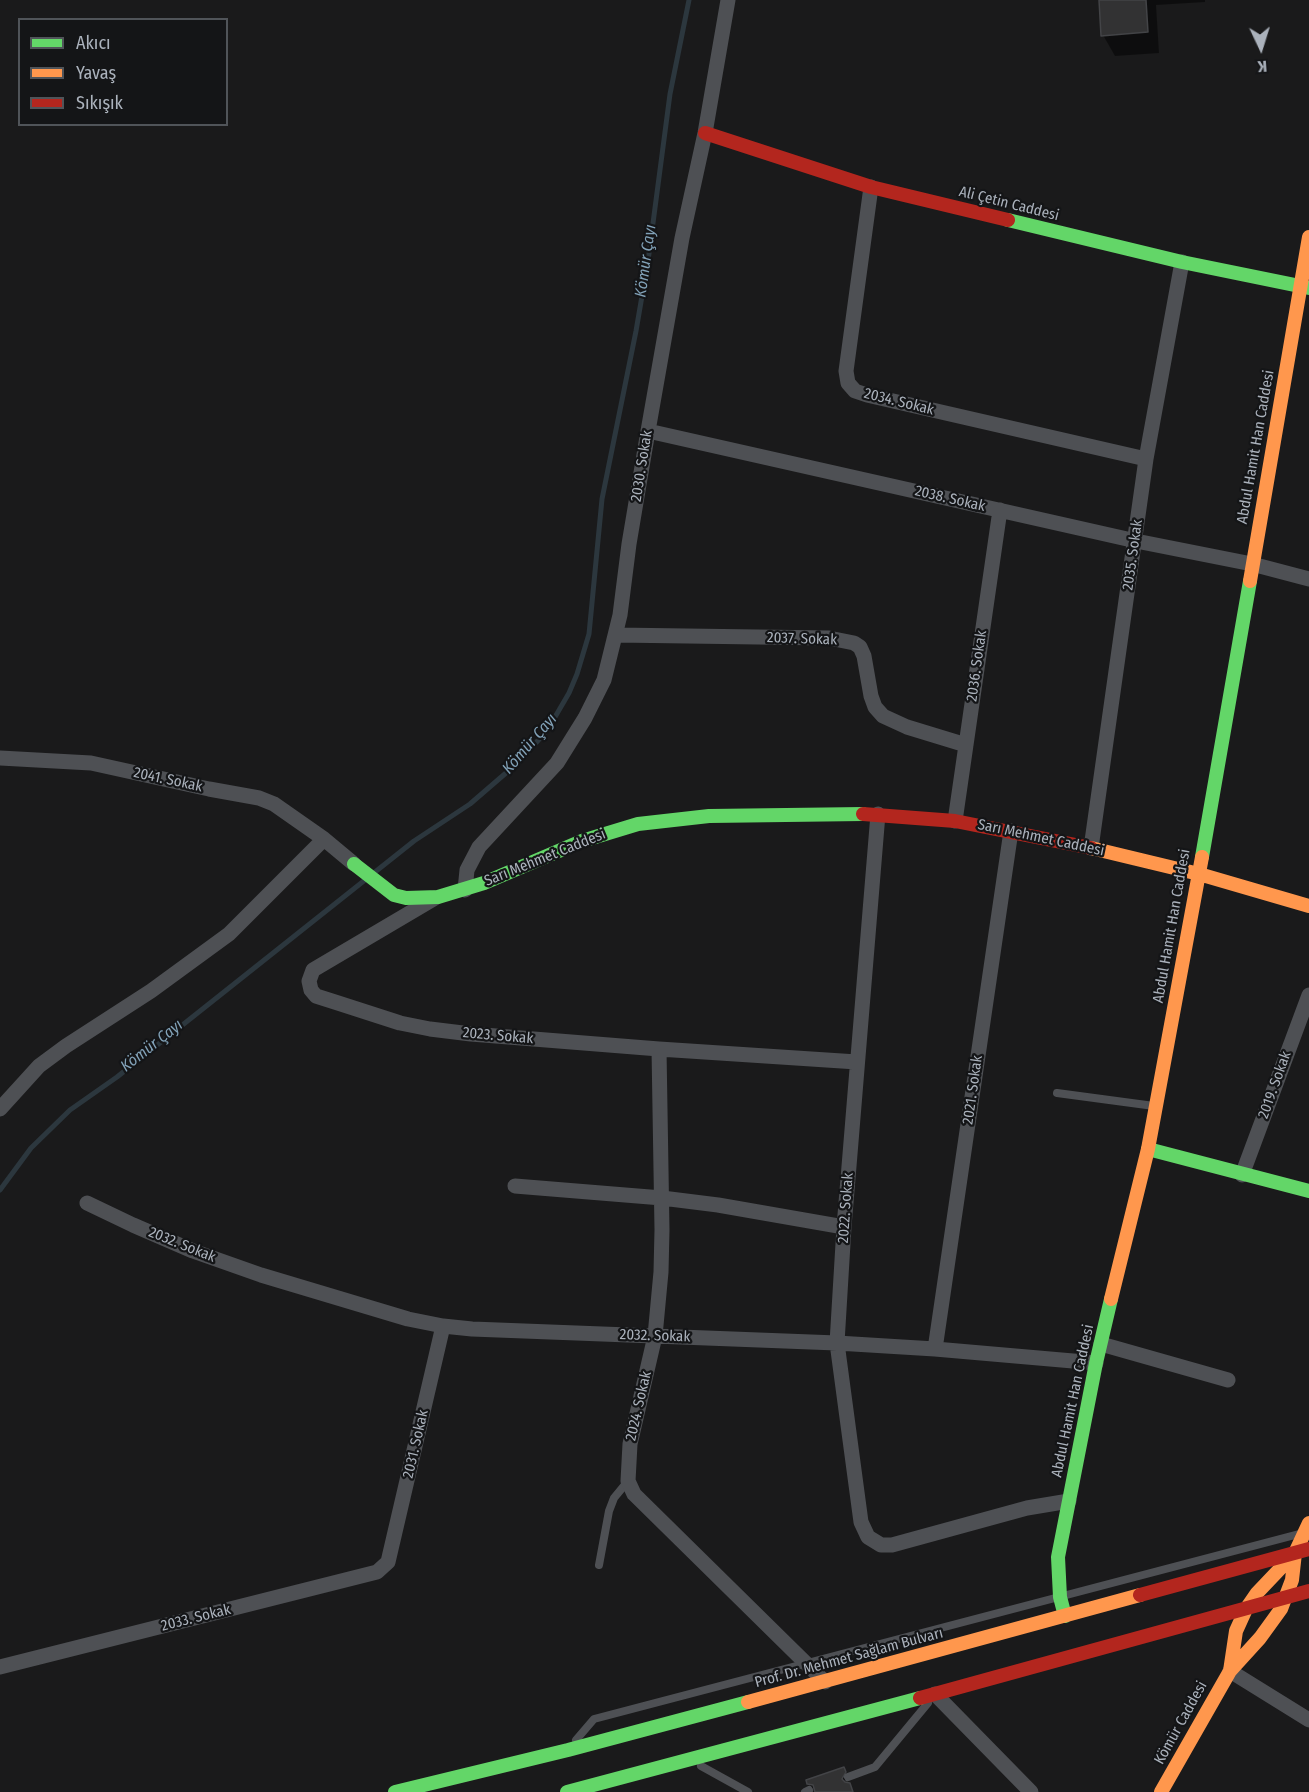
<!DOCTYPE html>
<html>
<head>
<meta charset="utf-8">
<style>
  body { margin:0 }
  #map { position:relative; width:1309px; height:1792px; overflow:hidden; background:#1a1a1b; font-family:"Fira Sans Condensed",sans-serif }
  canvas { display:block }
  .legend { position:absolute; left:18px; top:18px; width:210px; height:108px; box-sizing:border-box; background:#141517; border:2px solid #505459; margin:0; padding:8px 10px; list-style:none; font-size:18px; color:#abb2bc }
  .legend li { display:flex; align-items:center; gap:12px; height:30px }
  .legend b { width:30px; border:2px solid #505459 }
  .north { position:absolute; left:1231px; top:18px; width:60px; height:60px; -webkit-text-stroke:4px #141517; paint-order:stroke; rotate:176deg; font-size:16px; font-weight:700; line-height:24px; text-align:center; color:#abb2bc }
  .north::after { content:''; display:block; margin:auto; width:21px; height:27px; background:#abb2bc; clip-path:polygon(50% 0,100% 100%,50% 72%,0 100%) }
</style>
</head>
<body>
<div id="map">
<canvas width="1309" height="1792"></canvas>
<ul class="legend">
<li><b style="height:8px;background:#63d668"></b>Akıcı</li>
<li><b style="height:8px;background:#ff974d"></b>Yavaş</li>
<li><b style="height:8px;background:#b3261e"></b>Sıkışık</li>
</ul>
<div class="north">K</div>
</div>
<script>
const context = document.querySelector('canvas').getContext('2d');
context.lineJoin = 'round';
function fill(path, color) { context.fillStyle = color; context.fill(path, 'evenodd'); }
const toPath = rows => new Path2D(rows.map(r => 'M' + r).join(''));
function trace(path, color, width, dash) { context.strokeStyle = color; context.lineWidth = width; context.lineCap = dash ? 'butt' : 'round'; context.setLineDash(dash || []); context.stroke(path); }
function drawText(font, color, halo, rows, align = 'center') {
  context.font = font + ' "Fira Sans Condensed",sans-serif'; context.lineWidth = 4.5; context.setLineDash([]); context.textBaseline = 'middle'; context.strokeStyle = halo; context.fillStyle = color; for (const [text, x, y, turn = 0] of rows) {
    context.save(); context.translate(x, y); context.rotate((+turn || 0) * Math.PI / 180); context.textAlign = isNaN(turn) ? turn : align; if (halo) context.strokeText(text, 0, 0); context.fillText(text, 0, 0); context.restore();
  }
}
fill(toPath([
  [1100,0,1205,0,1205,2,1156,5,1159,53,1115,56,1103,35],
  [845,1772,847,1776,843,1783,852,1792,816,1792,816,1788,811,1788,809,1784]
]), '#0007');
trace(toPath([
  [375,872,414,841,470,804,521,760,548,729,569,693,577,674,589,634,602,499,636,331,648,261,670,94,689,0],
  [0,1190,31,1148,70,1110,117,1077,365,880]
]), '#2c373e', 5);
const building = toPath([
  [1099,0,1146,0,1148,32,1101,36,1099,0],
  [844,1767,846,1772,842,1779,845,1782,850,1783,853,1792,815,1792,813,1785,807,1784,806,1780,844,1767]
]);
fill(building, '#323233');
trace(building, '#434447', 1.5);
trace(toPath([
  [1057,1093,1154,1106],
  [599,1565,609,1511,614,1498,628,1481],
  [576,1740,594,1719,1299,1534],
  [701,1766,748,1792],
  [848,1777,875,1767,928,1703],
  [805,1792,809,1790]
]), '#4e5054', 8);
trace(toPath([
  [871,187,846,371,848,383,855,391,867,395,1146,459],
  [648,431,1136,541,1252,564,1309,579],
  [616,635,829,638,854,643,860,647,864,656,871,696,875,707,883,716,907,727,966,745],
  [0,758,91,763,209,789,259,798,274,804,324,839],
  [878,814,844,1227,837,1343,935,1349,1096,1363],
  [955,821,1000,510],
  [1091,848,1146,459,1182,262],
  [465,890,467,870,479,847,557,763,585,718,604,680,620,615,629,544,648,431,682,238,705,133,728,0],
  [435,898,313,970,309,981,311,990,316,996,338,1003,400,1023,430,1029,471,1034,659,1049,857,1062],
  [659,1049,662,1230,661,1272,655,1336,630,1444,628,1481,634,1494,825,1682],
  [0,1109,39,1066,66,1046,151,991,229,934,324,839,354,864],
  [1242,1175,1309,995],
  [515,1186,662,1198,718,1205,844,1227],
  [87,1203,133,1225,193,1251,261,1275,408,1319,443,1326,472,1329,837,1343,861,1522,868,1537,881,1545,892,1545,1027,1508,1069,1501],
  [1101,1344,1228,1380],
  [935,1349,1011,831],
  [0,1667,377,1572,388,1562,443,1326],
  [1230,1671,1309,1720],
  [935,1694,1031,1792]
]), '#4e5054', 15);
trace(toPath([
  [1008,220,1182,262,1309,288],
  [1202,857,1250,581],
  [354,864,394,895,406,898,438,897,484,883,582,841,638,824,709,816,863,814],
  [1148,1149,1309,1191],
  [1065,1616,1060,1597,1058,1557,1096,1363,1111,1299],
  [395,1792,568,1750,748,1702],
  [567,1792,920,1698]
]), '#63d668', 14);
trace(toPath([
  [1250,581,1309,237],
  [1091,848,1199,874,1309,906],
  [1111,1299,1148,1149,1202,857],
  [1230,1671,1236,1631,1246,1609,1257,1593,1295,1553],
  [748,1702,1140,1595],
  [1161,1792,1230,1671,1260,1638,1281,1609,1292,1580,1295,1553,1309,1523]
]), '#ff974d', 14);
trace(toPath([
  [705,133,871,187,1008,220],
  [863,814,955,821,1091,848],
  [1140,1595,1309,1549],
  [920,1698,1309,1591]
]), '#b3261e', 14);
drawText('15px', '#abb2bc', '#141517', [
  ["Ali Çetin Caddesi",1009,204,14],
  ["2034. Sokak",899,402,14],
  ["Abdul Hamit Han Caddesi",1256,447,-80],
  ["2030. Sokak",642,466,-81],
  ["2038. Sokak",950,499,13],
  ["2035. Sokak",1133,555,-82],
  ["2037. Sokak",802,639,2],
  ["2036. Sokak",977,666,-82],
  ["2041. Sokak",168,780,12],
  ["Sarı Mehmet Caddesi",1041,838,12],
  ["Sarı Mehmet Caddesi",545,858,-22],
  ["Abdul Hamit Han Caddesi",1172,926,-80],
  ["2023. Sokak",498,1036,5],
  ["2019. Sokak",1275,1085,-70],
  ["2021. Sokak",973,1090,-82],
  ["2022. Sokak",846,1208,-86],
  ["2032. Sokak",182,1245,22],
  ["2032. Sokak",655,1336,2],
  ["Abdul Hamit Han Caddesi",1073,1401,-78],
  ["2024. Sokak",639,1406,-77],
  ["2031. Sokak",416,1444,-77],
  ["2033. Sokak",196,1618,-14],
  ["Prof. Dr. Mehmet Sağlam Bulvarı",849,1658,-15],
  ["Kömür Caddesi",1181,1723,-61]
]);
drawText('italic 16px', '#82a2b8', '#141517', [
  ["Kömür Çayı",646,261,-82],
  ["Kömür Çayı",530,744,-49],
  ["Kömür Çayı",152,1046,-38]
]);
</script>
</body>
</html>
